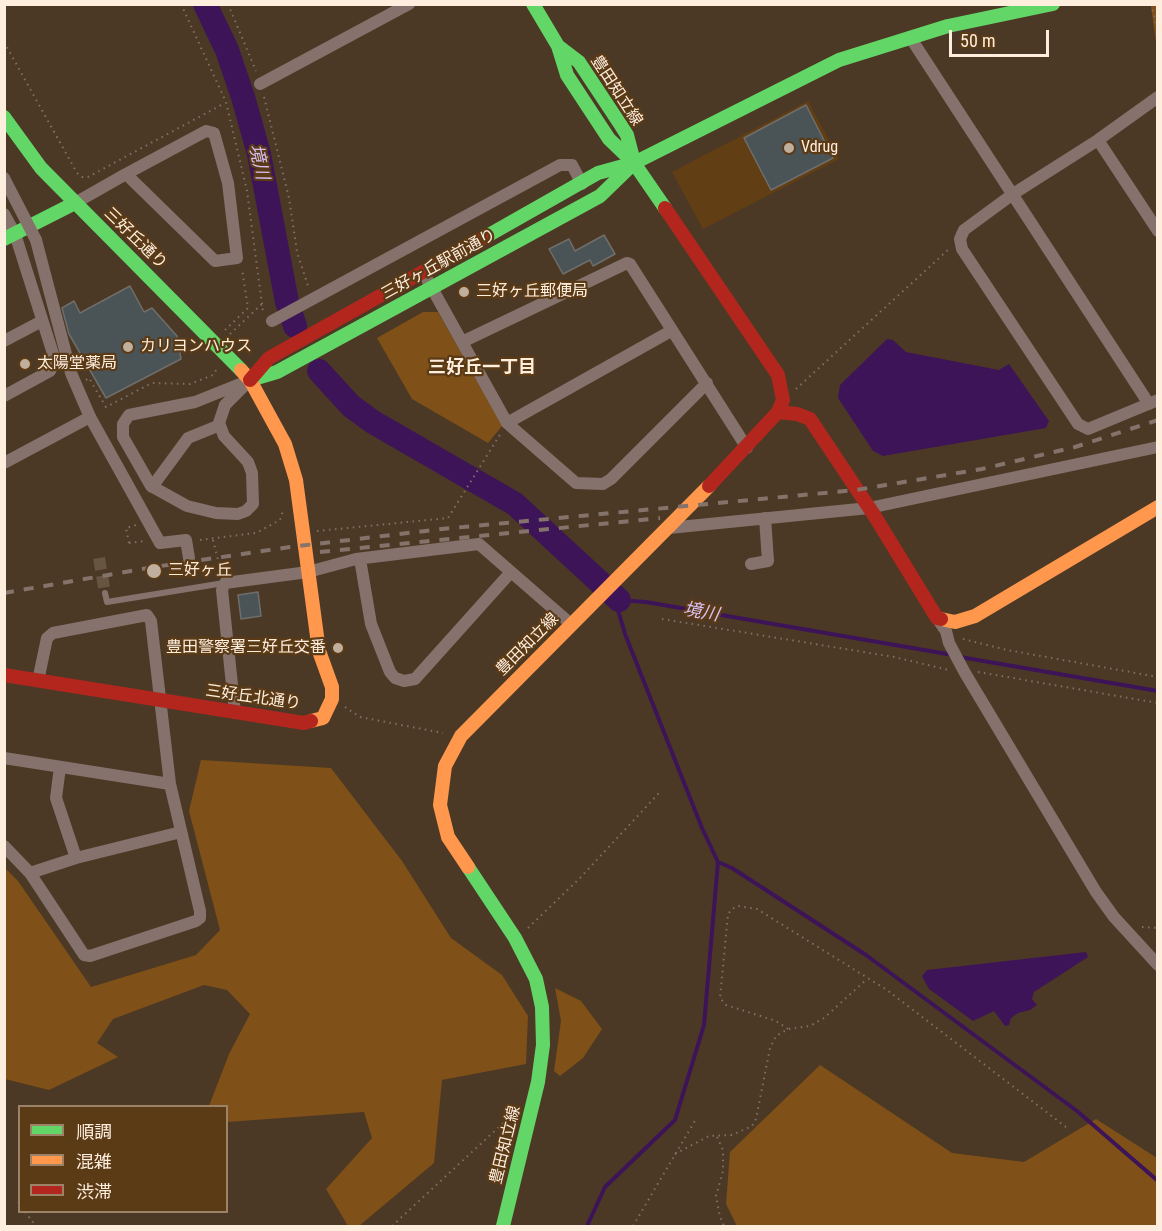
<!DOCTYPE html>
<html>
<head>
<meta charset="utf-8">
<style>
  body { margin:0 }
  #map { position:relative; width:1162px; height:1231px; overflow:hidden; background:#4c3925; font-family:"Roboto Condensed","Noto Sans JP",sans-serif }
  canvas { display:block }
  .frame { position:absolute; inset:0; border:6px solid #feeede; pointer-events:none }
  .legend { position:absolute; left:18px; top:1105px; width:210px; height:108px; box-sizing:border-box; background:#5b3a16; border:2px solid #9c8266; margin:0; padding:8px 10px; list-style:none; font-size:18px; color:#feeede }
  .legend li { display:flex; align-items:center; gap:12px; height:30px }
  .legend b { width:30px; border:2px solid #9c8266 }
  .scale { position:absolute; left:949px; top:30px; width:100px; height:27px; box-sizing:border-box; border:3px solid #feeede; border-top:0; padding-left:8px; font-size:18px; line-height:21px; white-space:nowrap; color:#feeede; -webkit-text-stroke:4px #5b3a16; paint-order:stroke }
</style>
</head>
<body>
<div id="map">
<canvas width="1162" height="1231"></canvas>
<div class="frame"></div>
<ul class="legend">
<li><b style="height:8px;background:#63d668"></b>順調</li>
<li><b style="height:8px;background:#ff974d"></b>混雑</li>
<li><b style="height:8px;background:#b3261e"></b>渋滞</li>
</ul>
<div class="scale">50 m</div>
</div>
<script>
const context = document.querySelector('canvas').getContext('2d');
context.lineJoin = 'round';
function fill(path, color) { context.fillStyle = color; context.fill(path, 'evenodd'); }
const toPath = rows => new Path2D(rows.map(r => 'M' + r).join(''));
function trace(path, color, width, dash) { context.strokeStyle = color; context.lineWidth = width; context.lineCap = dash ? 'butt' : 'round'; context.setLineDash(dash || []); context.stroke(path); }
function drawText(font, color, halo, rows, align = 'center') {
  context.font = font + ' "Roboto Condensed","Noto Sans JP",sans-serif'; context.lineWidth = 4.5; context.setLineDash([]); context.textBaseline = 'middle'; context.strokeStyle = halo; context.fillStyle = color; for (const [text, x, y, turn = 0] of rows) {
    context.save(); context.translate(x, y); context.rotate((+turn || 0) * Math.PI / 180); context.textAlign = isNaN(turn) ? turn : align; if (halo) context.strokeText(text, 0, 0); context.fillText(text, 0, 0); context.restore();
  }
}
fill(toPath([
  [808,101,839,159,703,229,672,172]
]), '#623e15');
fill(toPath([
  [1158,5,1158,49,1157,49,1151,6],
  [423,312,438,312,502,426,488,443,412,399,377,338],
  [201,760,331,768,402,861,451,938,502,975,528,1016,526,1064,442,1080,434,1163,359,1226,348,1226,326,1189,372,1138,364,1112,227,1122,226,1106,209,1106,229,1054,250,1014,227,990,204,985,113,1019,97,1043,118,1057,49,1090,5,1079,5,868,18,881,91,987,196,955,220,930,189,811],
  [555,988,581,1001,602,1029,583,1058,560,1076,554,1071,561,1021],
  [820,1065,952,1153,1024,1162,1096,1119,1157,1158,1157,1226,737,1226,726,1204,730,1152]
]), '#7f5017');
fill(toPath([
  [887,339,893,340,906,352,999,370,1009,364,1049,421,1046,428,883,456,873,451,838,398,840,385],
  [1086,952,1088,957,1034,992,1032,999,1037,1005,1030,1010,1018,1013,1011,1018,1009,1025,1005,1026,994,1011,973,1021,929,989,922,976,927,970]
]), '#3d1458');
trace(toPath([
  [960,657,1158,691],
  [718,862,732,868,866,955,1077,1111,1158,1181],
  [587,1226,605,1187,675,1120,704,1025,718,862,702,828,625,634,618,610,619,600,646,602,953,655]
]), '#3d1458', 4);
trace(toPath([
  [205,4,227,50,243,97,259,154,287,302,295,326],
  [319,371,351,406,373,422,515,504,619,600]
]), '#3d1458', 24);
const building = toPath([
  [806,105,833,158,771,190,744,138,806,105],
  [604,235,615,254,593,266,590,260,563,274,549,249,569,239,575,251,604,235],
  [130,286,144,312,152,308,177,336,181,359,106,398,69,334,62,308,74,301,80,313,130,286],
  [258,592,261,616,241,619,238,595,258,592]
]);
fill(building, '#4a5356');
trace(building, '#6f6e6b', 1.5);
trace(toPath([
  [99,558,105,593]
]), '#675441', 12, [12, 6]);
trace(toPath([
  [181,4,226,102,247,191,263,312],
  [228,4,256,71],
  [1151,4,1158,31],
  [4,42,77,173,82,177,88,177,225,103],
  [264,97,289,198,297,252,308,286],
  [225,330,248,308,242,269],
  [230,334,263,303],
  [86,380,89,378,106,407,152,383,190,384,213,375,217,369],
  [796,389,949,249],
  [317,531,448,518,501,433],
  [200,540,256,533,280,520,283,511],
  [213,540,221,572],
  [129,543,126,528,136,525],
  [662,619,894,657,949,670],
  [963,639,1007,650,1158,677],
  [978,672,1158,703],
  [345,707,360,717,443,733],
  [1142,927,1158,928],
  [528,928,579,879,659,793],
  [788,1029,776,1021,726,1005,720,998,728,914,732,909,738,906,757,909,887,990,1066,1127],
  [717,1137,723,1150,723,1171,716,1196,720,1217,724,1226],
  [675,1154,709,1136,732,1135,752,1126,756,1119,770,1048,776,1036,788,1029,810,1026,824,1018,867,979],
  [18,1202,20,1204],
  [25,1212,36,1226],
  [392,1226,513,1114],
  [633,1226,696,1119]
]), '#807067', 2, [1.5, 4.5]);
trace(toPath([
  [105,593,107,602,224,583]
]), '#85726c', 6);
trace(toPath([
  [910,37,1149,404],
  [260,84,409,4],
  [1158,97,1098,140,1013,194,964,230,960,239,962,249,1078,424,1088,429,1158,400],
  [1098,140,1158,231],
  [75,203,126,174,206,131,214,133,228,183,237,258,215,261,126,174],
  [4,214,15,234,55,360,50,371,4,396],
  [423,272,507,423,576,483,603,484,611,479,707,383],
  [272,321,560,165,572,165,582,184],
  [4,341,42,321],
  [462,342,627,263,630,264,747,448],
  [250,380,225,405,219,423,224,436,248,462,252,473,253,504,246,511,238,514,216,513,187,506,151,486,123,437,123,424,129,415,195,402,250,380],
  [507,423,671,331],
  [4,463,90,417,71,373,36,240],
  [152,487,188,438,220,425],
  [669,528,869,508,1158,447],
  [360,559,371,624,390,672,395,678,404,681,415,679,511,572],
  [751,564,768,561,765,518],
  [937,618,946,631,949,643,965,673,1096,892,1114,917,1158,965],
  [235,713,222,590,225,583,308,572,356,559,479,544,572,625],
  [4,758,170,784],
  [60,767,56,798,76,858],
  [4,846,30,873,84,955,90,956,196,921,200,918,200,911,170,784,151,621,147,615,53,633,47,638,38,681],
  [30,873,76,858,181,832]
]), '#85726c', 12);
trace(toPath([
  [533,4,558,46,567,75,609,139,634,163,665,208],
  [558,46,579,62,620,124,627,135,634,162],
  [4,117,41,168,241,370],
  [487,236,598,173,634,163,839,60,948,26,1053,4],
  [4,239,75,203],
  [250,380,277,372,600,196,633,164],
  [468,867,515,938,536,979,542,1007,543,1045,538,1082,503,1226]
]), '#63d668', 14);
trace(toPath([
  [241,370,250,380,285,444,296,480,319,651,332,687,332,699,323,718,311,721],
  [941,619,955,622,975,616,1158,507],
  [468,867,448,837,440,805,445,766,461,736,709,486]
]), '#ff974d', 14);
trace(toPath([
  [665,208,778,375,783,400,778,412,709,486],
  [250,380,269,358,487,236],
  [778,412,797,414,810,419,874,515,937,618,941,619],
  [4,675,304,723,311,721]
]), '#b3261e', 14);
trace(toPath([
  [320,552,660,518],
  [4,593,154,567,290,547,442,529,856,490,982,469,1075,447,1158,420]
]), '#83736b', 4, [10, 10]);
trace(toPath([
  [129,543,144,541]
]), '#807067', 2, [1.5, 4.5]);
trace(toPath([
  [4,178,36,240],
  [90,417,160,543,186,540,189,558]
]), '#85726c', 12);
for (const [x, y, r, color] of [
  [789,148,6,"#c0af9d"],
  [464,292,6,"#c0af9d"],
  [128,347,6,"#c0af9d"],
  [25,364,6,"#c0af9d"],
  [154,571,8,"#c0af9d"],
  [338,648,6,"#c0af9d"]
]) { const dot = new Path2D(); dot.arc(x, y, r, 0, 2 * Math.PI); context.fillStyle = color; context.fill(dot); trace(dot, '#5b3a16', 2); }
drawText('16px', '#feeede', '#5b3a16', [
  ["豊田知立線",616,91,57],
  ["三好丘通り",135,239,44],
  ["三好ヶ丘駅前通り",439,265,-29],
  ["豊田知立線",528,645,-45],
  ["三好丘北通り",253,698,8],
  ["豊田知立線",506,1145,-76]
]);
drawText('16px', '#feeede', '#5b3a16', [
  ["Vdrug",801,148],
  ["三好ヶ丘郵便局",476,292],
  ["カリヨンハウス",140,347],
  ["太陽堂薬局",37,364],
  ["三好ヶ丘",168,571],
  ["豊田警察署三好丘交番",326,648,"right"]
], 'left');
drawText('italic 18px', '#d8c0f5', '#5b3a16', [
  ["境川",258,162,77],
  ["境川",701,613,10]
]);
drawText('bold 18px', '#feeede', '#5b3a16', [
  ["三好丘一丁目",482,368]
]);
</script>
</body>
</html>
